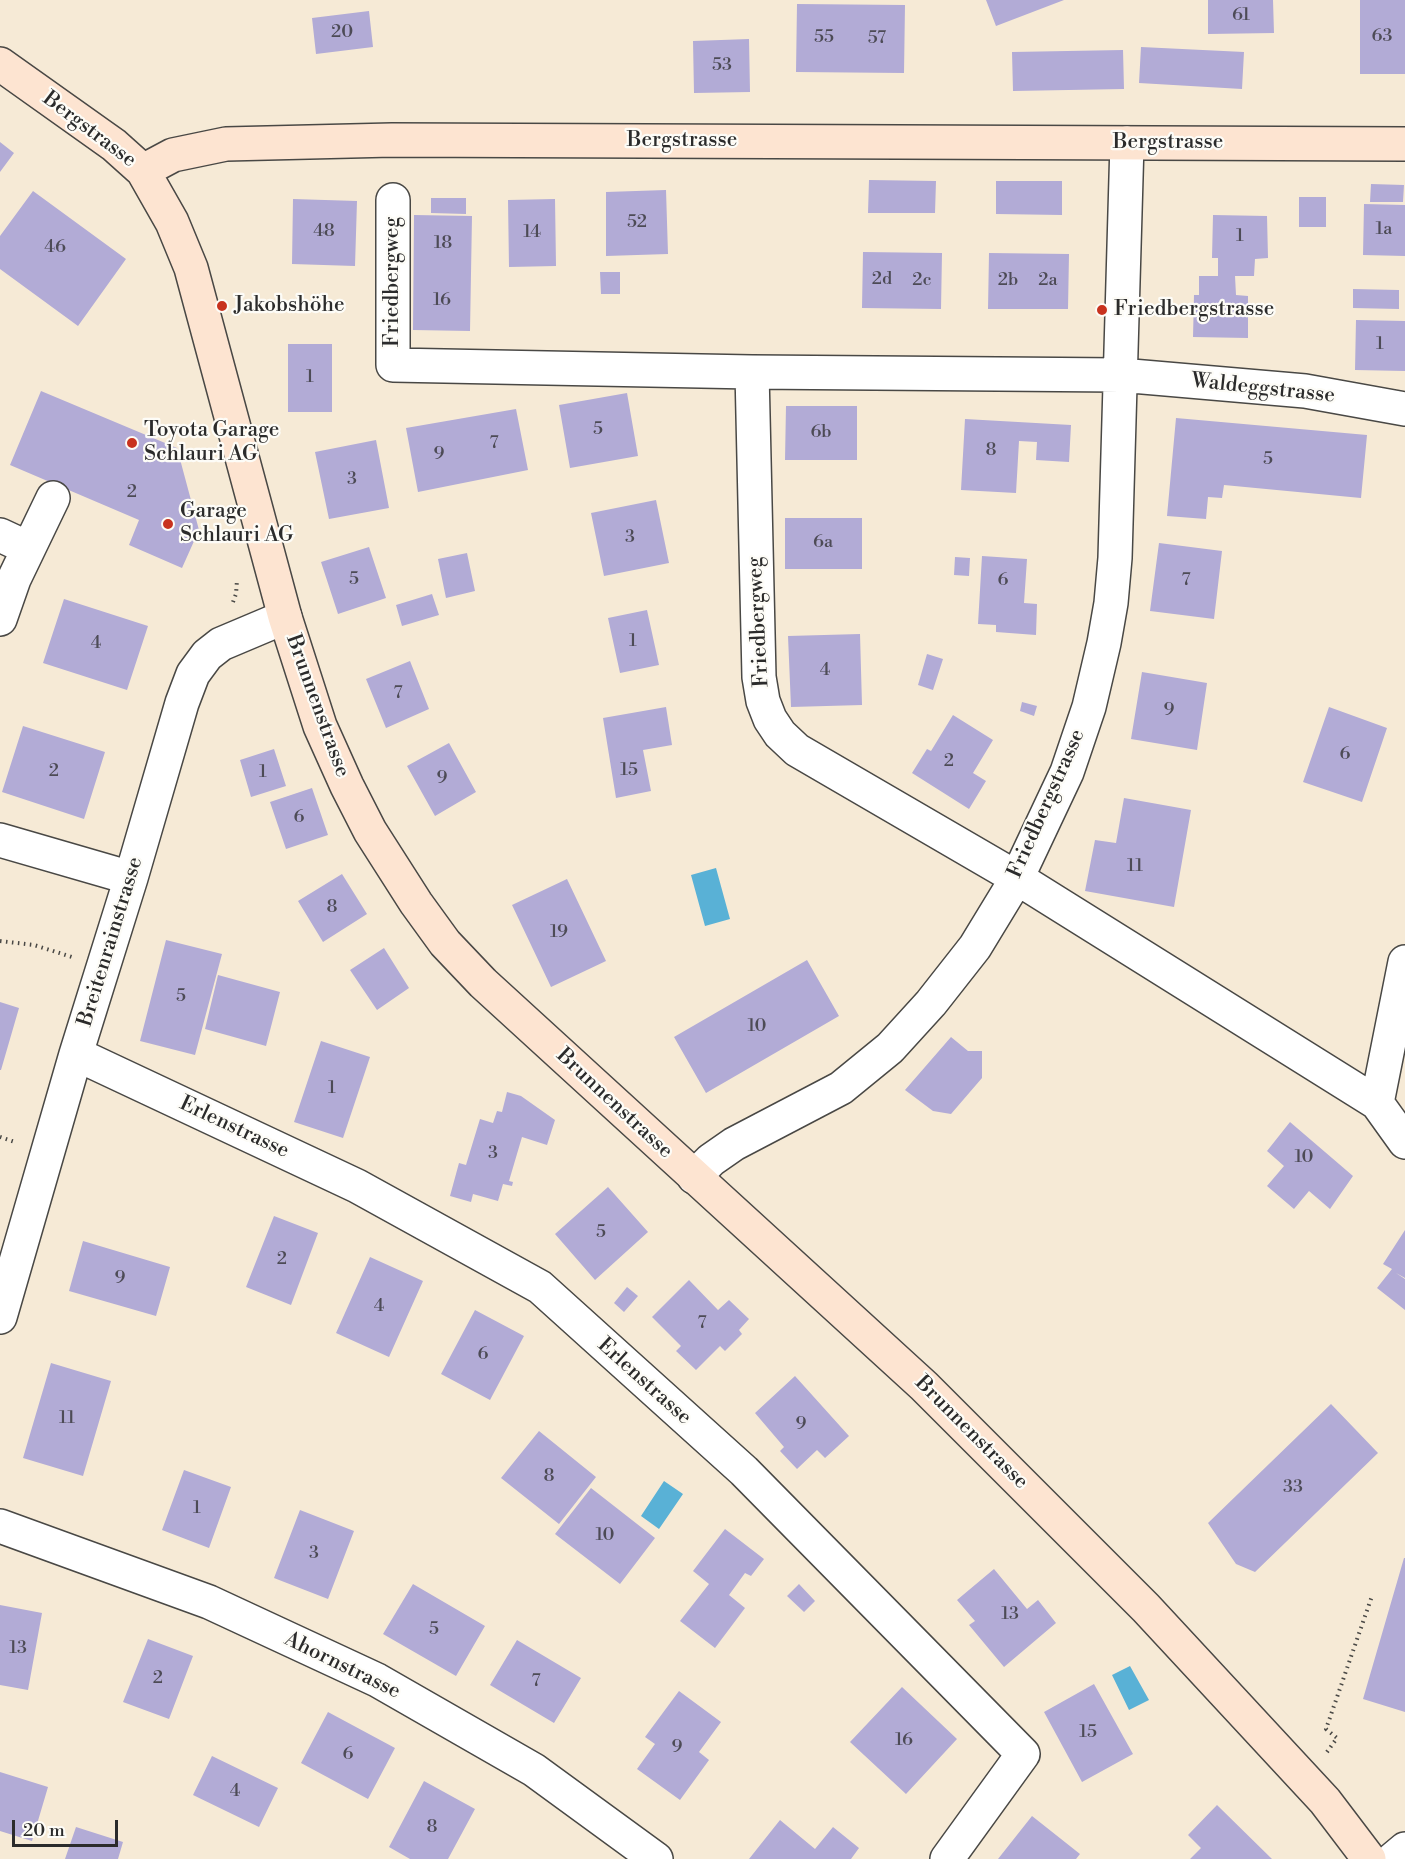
<!DOCTYPE html>
<html>
<head>
<meta charset="utf-8">
<style>
  body { margin:0 }
  #map { position:relative; width:1405px; height:1859px; overflow:hidden; background:#f6ead6; font-family:"Libre Bodoni",serif }
  canvas { display:block }
  .scale { position:absolute; left:12px; top:1820px; width:106px; height:27px; box-sizing:border-box; border:3px solid #2b2b2b; border-top:0; padding-left:8px; font-size:18px; line-height:21px; white-space:nowrap; color:#2b2b2b; -webkit-text-stroke:4px #fdfcf7; paint-order:stroke }
</style>
</head>
<body>
<div id="map">
<canvas width="1405" height="1859"></canvas>
<div class="scale">20 m</div>
</div>
<script>
const context = document.querySelector('canvas').getContext('2d');
context.lineJoin = 'round';
function fill(path, color) { context.fillStyle = color; context.fill(path, 'evenodd'); }
const toPath = rows => new Path2D(rows.map(r => 'M' + r).join(''));
function trace(path, color, width, dash) { context.strokeStyle = color; context.lineWidth = width; context.lineCap = dash ? 'butt' : 'round'; context.setLineDash(dash || []); context.stroke(path); }
function drawText(font, color, halo, rows, align = 'center') {
  context.font = font + ' "Libre Bodoni",serif'; context.lineWidth = 4.5; context.setLineDash([]); context.textBaseline = 'middle'; context.strokeStyle = halo; context.fillStyle = color; for (const [text, x, y, turn = 0] of rows) {
    context.save(); context.translate(x, y); context.rotate((+turn || 0) * Math.PI / 180); context.textAlign = isNaN(turn) ? turn : align; if (halo) context.strokeText(text, 0, 0); context.fillText(text, 0, 0); context.restore();
  }
}
fill(toPath([
  [716,868,730,919,705,926,691,875],
  [664,1481,683,1494,659,1529,641,1516],
  [1130,1666,1149,1700,1129,1710,1112,1675]
]), '#59b1d6');
fill(toPath([
  [986,0,1064,0,996,26],
  [1208,0,1273,0,1274,33,1208,34],
  [1360,0,1405,0,1405,74,1360,74],
  [797,4,905,5,904,73,796,72],
  [369,11,373,47,316,54,312,18],
  [749,39,750,92,694,93,693,41],
  [1141,47,1244,52,1242,89,1139,83],
  [1123,50,1124,89,1013,91,1012,52],
  [0,142,14,153,0,172],
  [869,180,936,181,935,213,868,213],
  [996,181,1062,181,1062,215,996,214],
  [1371,184,1404,185,1403,202,1370,202],
  [666,190,668,254,606,256,606,192],
  [33,191,126,259,78,326,0,269,0,236],
  [1299,197,1326,197,1326,227,1299,227],
  [431,198,466,198,466,214,431,213],
  [293,199,357,201,355,266,292,264],
  [555,199,556,266,509,267,508,200],
  [1364,204,1405,205,1405,256,1363,255],
  [414,215,472,216,470,331,413,330],
  [1213,215,1267,216,1268,258,1255,259,1254,276,1235,276,1236,295,1248,296,1248,338,1193,337,1194,295,1199,295,1199,276,1218,276,1218,258,1212,258],
  [863,252,942,253,941,309,862,308],
  [989,253,1069,254,1068,309,988,309],
  [600,272,620,272,620,294,601,294],
  [1353,289,1399,290,1399,309,1353,308],
  [1356,320,1405,321,1405,371,1355,370],
  [288,344,332,344,332,412,288,412],
  [41,391,177,448,199,530,182,568,129,545,139,520,10,465],
  [627,393,638,456,570,468,559,405],
  [786,406,857,406,857,460,785,460],
  [516,409,528,470,418,492,406,428],
  [1176,418,1367,435,1361,498,1224,485,1222,498,1208,497,1206,519,1167,516],
  [965,419,1071,425,1069,462,1036,460,1037,442,1019,441,1016,493,961,490],
  [376,440,389,508,329,519,315,452],
  [656,500,669,563,604,576,591,513],
  [785,518,862,518,862,569,785,569],
  [1159,543,1222,551,1214,619,1150,611],
  [369,547,386,598,338,614,321,562],
  [467,553,475,591,446,598,438,559],
  [982,556,1027,559,1024,603,1037,604,1036,635,996,632,996,625,978,624],
  [955,557,970,558,969,576,954,575],
  [432,594,439,615,402,626,396,605],
  [64,599,148,626,127,690,43,663],
  [647,610,659,665,620,673,608,618],
  [860,634,862,705,791,707,788,636],
  [927,654,943,659,933,690,918,685],
  [410,661,429,709,386,728,366,679],
  [1142,672,1207,683,1197,750,1131,739],
  [1022,702,1037,706,1034,716,1020,711],
  [666,707,672,745,643,750,651,791,616,798,603,718],
  [1329,707,1387,728,1362,802,1303,782],
  [953,715,993,740,973,773,986,781,969,809,912,773,927,749,931,751],
  [23,726,105,752,84,819,2,792],
  [449,743,476,792,435,816,407,766],
  [274,749,286,786,251,797,240,760],
  [312,788,328,835,286,849,270,802],
  [1124,798,1191,810,1174,907,1085,891,1095,840,1116,843],
  [342,874,367,914,323,942,298,901],
  [567,879,606,961,551,987,512,905],
  [166,940,222,954,195,1055,140,1041],
  [384,948,409,988,377,1010,350,970],
  [807,960,839,1016,706,1093,674,1037],
  [218,975,280,992,266,1046,205,1029],
  [0,1002,19,1008,1,1070,0,1070],
  [951,1037,968,1051,982,1051,982,1078,951,1114,933,1111,905,1090],
  [321,1041,370,1057,343,1138,294,1122],
  [507,1092,521,1096,555,1120,547,1145,522,1137,509,1181,513,1182,512,1186,503,1184,498,1201,473,1194,471,1202,450,1196,459,1163,466,1165,480,1119,493,1123,497,1111,502,1112],
  [1290,1122,1353,1176,1330,1209,1309,1191,1294,1209,1267,1186,1284,1166,1267,1151],
  [608,1187,648,1232,595,1280,555,1234],
  [274,1216,318,1233,291,1305,246,1287],
  [1405,1230,1405,1278,1396,1273,1405,1279,1405,1310,1377,1288,1392,1269,1383,1264],
  [83,1241,170,1267,156,1316,69,1291],
  [370,1257,423,1281,389,1357,336,1333],
  [689,1280,718,1310,729,1300,749,1319,739,1330,742,1334,725,1351,720,1346,696,1370,676,1351,681,1346,652,1317],
  [627,1287,638,1296,624,1312,614,1303],
  [475,1310,524,1336,490,1400,441,1374],
  [51,1363,111,1381,83,1476,23,1458],
  [795,1376,849,1436,825,1458,817,1450,797,1469,780,1451,784,1447,755,1413],
  [1331,1404,1378,1453,1255,1572,1236,1564,1208,1523],
  [539,1431,596,1477,559,1524,501,1478],
  [184,1470,231,1487,209,1548,162,1530],
  [591,1488,655,1538,620,1584,555,1534],
  [300,1510,354,1531,328,1599,274,1578],
  [725,1529,764,1559,751,1576,745,1573,729,1595,745,1608,715,1648,680,1621,709,1584,693,1571],
  [1404,1558,1405,1558,1405,1712,1363,1699],
  [994,1569,1027,1609,1038,1600,1056,1623,1004,1667,969,1625,975,1621,957,1600],
  [413,1584,485,1626,456,1676,383,1634],
  [799,1584,815,1601,804,1612,787,1596],
  [0,1605,42,1613,28,1690,0,1685],
  [148,1639,193,1656,169,1719,123,1702],
  [517,1640,581,1678,554,1723,490,1685],
  [1094,1684,1133,1754,1082,1782,1044,1712],
  [902,1687,957,1739,906,1794,850,1742],
  [679,1691,721,1722,699,1752,709,1760,680,1800,637,1769,655,1744,645,1737],
  [328,1712,395,1748,368,1799,301,1763],
  [212,1756,278,1788,259,1827,193,1795],
  [0,1772,48,1787,32,1841,0,1831],
  [424,1781,475,1809,448,1859,410,1859,389,1847],
  [1217,1805,1272,1859,1190,1859,1201,1848,1188,1835],
  [1032,1816,1080,1854,1076,1859,998,1859],
  [780,1820,815,1849,833,1827,859,1848,851,1859,749,1859],
  [76,1827,123,1842,118,1859,65,1859]
]), '#b2abd6');
const minor = toPath([
  [393,200,393,365,752,372,1120,375,1305,391,1405,409],
  [752,372,759,677,763,701,770,719,780,734,797,750,1017,878,1377,1103],
  [0,535,28,548],
  [0,619,14,579,53,498],
  [0,840,131,878],
  [1405,962,1377,1103,1405,1142],
  [76,1054,357,1186,540,1287,744,1471,1023,1754,947,1859],
  [694,1177,711,1160,734,1144,841,1088,890,1048,931,1003,975,947,1017,878,1067,772,1089,707,1104,643,1111,603,1115,558,1127,143],
  [0,1317,76,1054,131,878,182,703,193,674,207,655,221,644,285,617],
  [0,1526,209,1602,377,1680,534,1770,656,1859],
  [1393,1859,1405,1849]
]);
const secondary = toPath([
  [0,64,114,145,143,171,172,222,191,268,285,617,320,726,347,786,370,831,416,903,445,943,483,983,924,1386,1146,1608,1325,1801,1369,1859],
  [143,171,173,155,226,144,392,140,1405,144]
]);
trace(minor, '#494845', 36);
trace(secondary, '#494845', 36);
trace(toPath([
  [233,602,236,594,237,580],
  [0,941,34,945,72,957],
  [0,1137,15,1142],
  [1327,1752,1337,1738,1326,1729,1372,1596]
]), '#494845', 4, [1.5, 4.5]);
trace(minor, '#fff', 33);
trace(secondary, '#fde4d1', 33);
for (const [x, y, r, color] of [
  [222,306,6,"#c8321e"],
  [1102,310,6,"#c8321e"],
  [132,443,6,"#c8321e"],
  [168,524,6,"#c8321e"]
]) { const dot = new Path2D(); dot.arc(x, y, r, 0, 2 * Math.PI); context.fillStyle = color; context.fill(dot); trace(dot, '#fdfcf7', 2); }
drawText('18px', '#4d4b56', null, [
  ["61",1241,16],
  ["20",342,33],
  ["63",1382,37],
  ["55",824,38],
  ["57",877,39],
  ["53",722,66],
  ["52",637,223],
  ["1a",1384,230],
  ["48",324,232],
  ["14",532,233],
  ["1",1240,237],
  ["18",443,244],
  ["46",55,248],
  ["2d",882,280],
  ["2c",922,281],
  ["2b",1008,281],
  ["2a",1048,281],
  ["16",442,301],
  ["1",1380,345],
  ["1",310,378],
  ["5",598,430],
  ["6b",821,433],
  ["7",494,444],
  ["8",991,451],
  ["9",439,455],
  ["5",1268,460],
  ["3",352,480],
  ["2",132,493],
  ["3",630,538],
  ["6a",823,543],
  ["5",354,580],
  ["6",1003,581],
  ["7",1186,581],
  ["1",633,642],
  ["4",96,644],
  ["4",825,671],
  ["7",398,694],
  ["9",1169,711],
  ["6",1345,755],
  ["2",949,762],
  ["15",629,771],
  ["2",54,772],
  ["1",263,773],
  ["9",442,779],
  ["6",299,818],
  ["11",1135,867],
  ["8",332,908],
  ["19",559,933],
  ["5",181,997],
  ["10",757,1027],
  ["1",332,1089],
  ["3",493,1154],
  ["10",1304,1158],
  ["5",601,1233],
  ["2",282,1260],
  ["9",120,1279],
  ["4",379,1307],
  ["7",702,1324],
  ["6",483,1355],
  ["11",67,1419],
  ["9",801,1425],
  ["8",549,1477],
  ["33",1293,1488],
  ["1",197,1509],
  ["10",605,1536],
  ["3",314,1554],
  ["13",1010,1615],
  ["5",434,1630],
  ["13",18,1649],
  ["2",158,1679],
  ["7",536,1682],
  ["15",1088,1733],
  ["16",904,1741],
  ["9",677,1748],
  ["6",348,1755],
  ["4",235,1792],
  ["8",432,1828]
]);
drawText('21px', '#2b2b2b', '#fdfcf7', [
  ["Bergstrasse",89,130,37],
  ["Bergstrasse",682,141],
  ["Bergstrasse",1168,143],
  ["Friedbergweg",393,282,-90],
  ["Waldeggstrasse",1263,389,6],
  ["Friedbergweg",759,622,-93],
  ["Brunnenstrasse",317,706,70],
  ["Friedbergstrasse",1047,804,-66],
  ["Breitenrainstrasse",111,942,-73],
  ["Brunnenstrasse",614,1104,43],
  ["Erlenstrasse",234,1128,25],
  ["Erlenstrasse",644,1382,42],
  ["Brunnenstrasse",971,1433,45],
  ["Ahornstrasse",342,1666,26]
]);
drawText('21px', '#2b2b2b', '#fdfcf7', [
  ["Jakobshöhe",234,306],
  ["Friedbergstrasse",1114,310],
  ["Toyota Garage",144,431],
  ["Schlauri AG",144,455],
  ["Garage",180,512],
  ["Schlauri AG",180,536]
], 'left');
</script>
</body>
</html>
